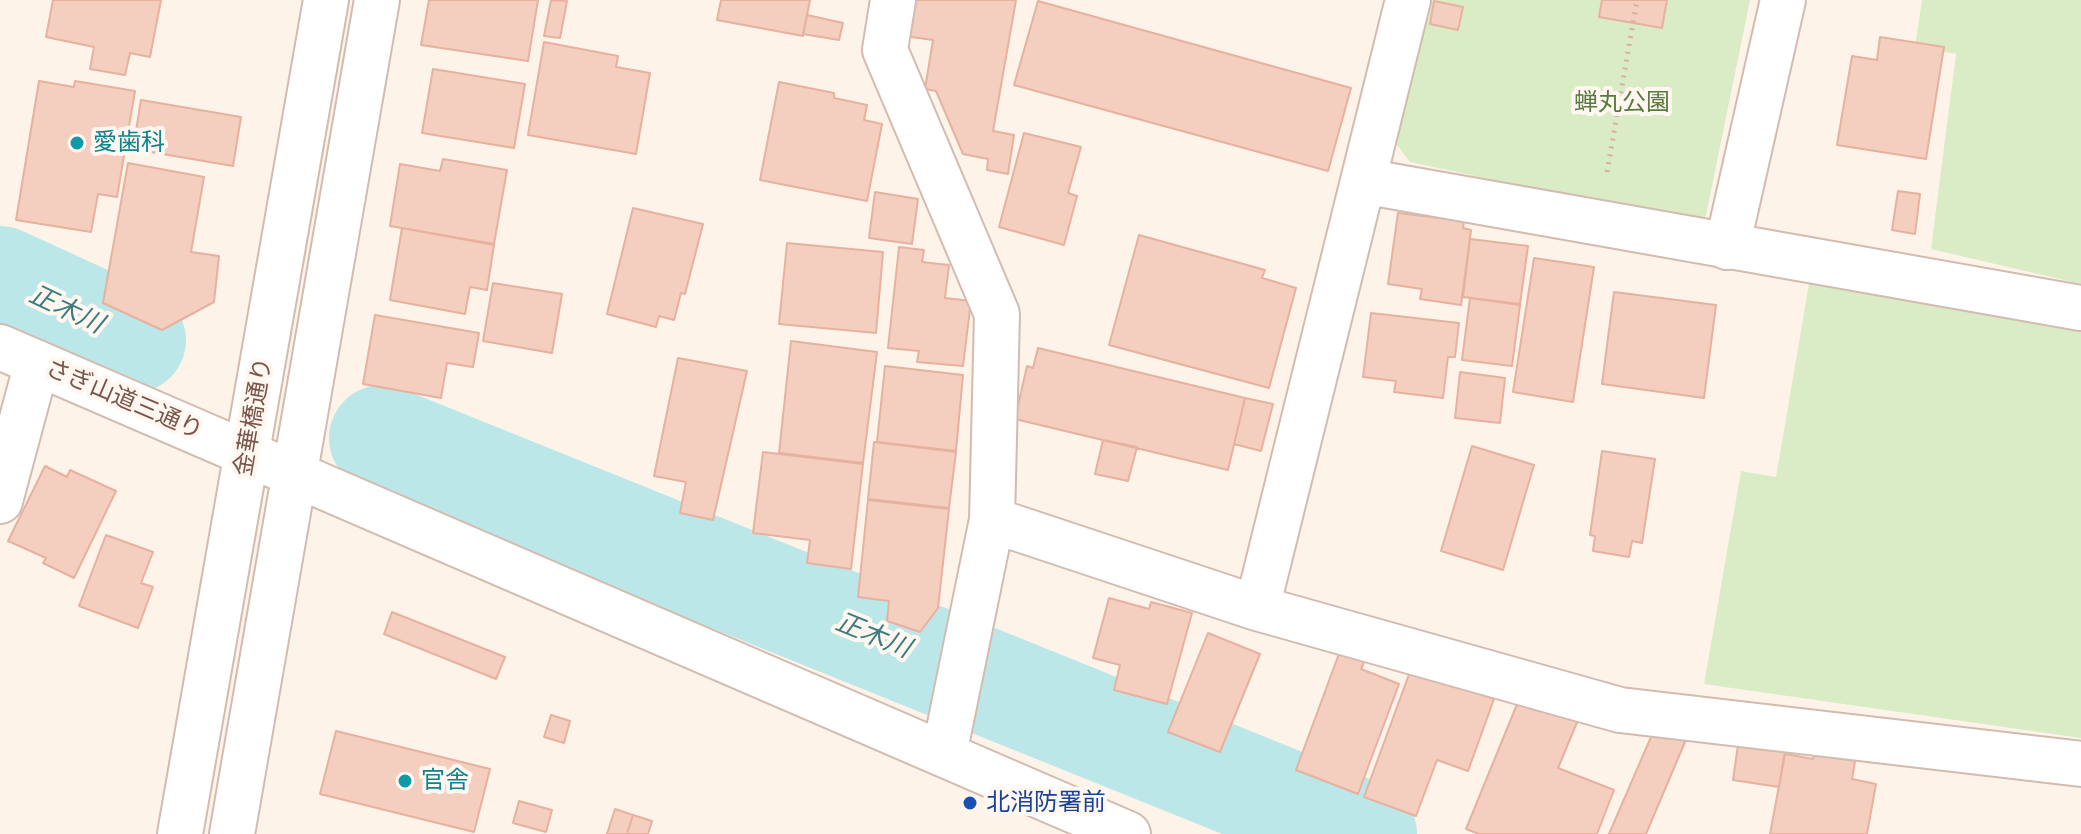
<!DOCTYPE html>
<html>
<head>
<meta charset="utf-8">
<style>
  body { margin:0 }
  canvas { display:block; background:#fdf3e9 }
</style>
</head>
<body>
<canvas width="2081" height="834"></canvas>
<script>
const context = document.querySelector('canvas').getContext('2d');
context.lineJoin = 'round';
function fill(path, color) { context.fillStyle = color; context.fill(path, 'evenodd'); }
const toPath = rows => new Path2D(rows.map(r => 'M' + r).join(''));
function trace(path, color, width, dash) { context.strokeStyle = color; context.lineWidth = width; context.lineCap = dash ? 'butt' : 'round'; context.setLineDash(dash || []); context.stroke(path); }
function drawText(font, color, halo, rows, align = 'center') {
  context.font = font + ' Karla,"Noto Sans JP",sans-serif'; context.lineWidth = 8; context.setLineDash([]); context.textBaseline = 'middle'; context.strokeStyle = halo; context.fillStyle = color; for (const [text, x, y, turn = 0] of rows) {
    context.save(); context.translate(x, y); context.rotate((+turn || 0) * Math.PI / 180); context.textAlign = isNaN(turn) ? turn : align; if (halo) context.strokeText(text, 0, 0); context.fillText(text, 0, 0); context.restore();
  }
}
fill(toPath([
  [1426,0,1750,0,1704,225,1410,162,1390,136],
  [1922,0,2081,0,2081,284,1931,249,1956,54,1915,46],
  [1810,278,2081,329,2081,738,1704,684,1741,471,1776,477]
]), '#daecc6');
trace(toPath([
  [0,279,133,340],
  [382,438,1364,834]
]), '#bce7e8', 106);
const building = toPath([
  [53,0,161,0,150,57,130,53,125,75,90,69,94,47,46,37,53,0],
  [429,0,538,0,528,61,421,45,429,0],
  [551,0,567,1,560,38,544,36,551,0],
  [721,0,810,0,803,36,717,20,721,0],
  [903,0,1016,0,993,131,1014,135,1008,174,987,170,988,159,963,154,936,91,925,89,933,40,897,35,903,0],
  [1602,0,1667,0,1662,28,1599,17,1602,0],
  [1038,1,1351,88,1328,171,1014,85,1038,1],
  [1434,1,1463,7,1458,30,1430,24,1434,1],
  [807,15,843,23,839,40,803,34,807,15],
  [1880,37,1944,47,1926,159,1837,145,1852,56,1877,60,1880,37],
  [544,42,618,56,616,67,650,73,636,154,528,135,544,42],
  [433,69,525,84,514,148,422,133,433,69],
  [39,81,74,87,75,81,135,91,117,197,98,194,91,232,16,220,39,81],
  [779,82,834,93,834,98,867,105,864,120,882,124,867,201,760,180,779,82],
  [141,100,241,117,233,166,133,149,141,100],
  [1024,133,1081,147,1068,193,1077,196,1064,245,999,227,1024,133],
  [443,159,507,170,494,244,390,226,400,164,440,171,443,159],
  [128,163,204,177,191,252,219,256,214,302,162,330,103,303,128,163],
  [1898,191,1920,194,1915,234,1892,230,1898,191],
  [875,192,918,199,912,244,869,238,875,192],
  [633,208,703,224,685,294,681,293,674,320,659,316,656,327,607,314,633,208],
  [1398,213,1464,221,1463,228,1471,230,1461,305,1420,299,1422,289,1388,284,1398,213],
  [402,228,494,245,487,290,470,287,465,314,390,300,402,228],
  [1139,235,1265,270,1262,278,1296,288,1269,388,1109,345,1139,235],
  [1470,239,1528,246,1520,304,1463,297,1470,239],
  [787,243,883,252,876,333,779,324,787,243],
  [899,247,924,250,922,262,949,265,945,298,971,301,963,366,917,362,919,351,888,348,899,247],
  [1534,258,1594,267,1573,402,1513,392,1534,258],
  [493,283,562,294,552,353,483,341,493,283],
  [1614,292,1716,305,1704,398,1602,384,1614,292],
  [1470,298,1520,305,1512,366,1462,360,1470,298],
  [1371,313,1459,323,1455,357,1448,357,1443,398,1394,392,1396,381,1363,377,1371,313],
  [375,315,479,333,473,367,447,363,441,398,363,384,375,315],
  [791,341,877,352,863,463,779,453,791,341],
  [1038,348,1245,398,1228,470,1015,419,1027,366,1033,368,1038,348],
  [678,358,747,371,713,520,680,513,686,482,654,476,678,358],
  [885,366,963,375,956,451,877,442,885,366],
  [1460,372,1505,378,1500,423,1455,418,1460,372],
  [1245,398,1273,404,1261,451,1234,444,1245,398],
  [1103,440,1137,447,1128,481,1095,474,1103,440],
  [874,442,956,452,949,508,868,499,874,442],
  [1472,446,1534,465,1503,570,1441,551,1472,446],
  [1602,451,1655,459,1642,543,1632,541,1629,557,1593,551,1595,536,1590,535,1602,451],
  [763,452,863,464,851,569,807,563,810,540,753,533,763,452],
  [45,466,67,477,70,470,116,491,74,578,43,563,46,558,8,541,45,466],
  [868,500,949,509,938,608,920,632,887,621,889,601,858,597,868,500],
  [106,535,153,552,141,583,153,587,138,628,79,606,106,535],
  [1109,598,1149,609,1151,602,1192,613,1167,704,1114,690,1120,665,1093,658,1109,598],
  [392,612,505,657,496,679,384,634,392,612],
  [1208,633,1260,654,1220,752,1168,732,1208,633],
  [1340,651,1365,660,1361,669,1399,684,1358,794,1296,770,1340,651],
  [1411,669,1494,699,1468,771,1437,760,1416,816,1364,797,1411,669],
  [1520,697,1578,720,1558,768,1614,790,1597,834,1479,834,1466,829,1520,697],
  [551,715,570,721,564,743,544,737,551,715],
  [1657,723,1688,735,1646,834,1609,834,1657,723],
  [336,731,490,769,474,832,320,794,336,731],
  [1739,738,1786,745,1779,787,1733,780,1739,738],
  [1785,754,1813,759,1814,754,1855,761,1852,779,1876,784,1867,834,1770,834,1785,754],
  [519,801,552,810,546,832,513,823,519,801],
  [615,809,633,815,627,834,607,834,615,809],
  [633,815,652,821,648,834,627,834,633,815]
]);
fill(building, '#f4cebf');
trace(building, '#e7b19f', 2);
const minor = toPath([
  [893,0,885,50,997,314,992,520,944,754],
  [1363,181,2081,308],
  [1727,247,1783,0],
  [0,501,37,363],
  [992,520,1257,608,1620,710,2081,764],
  [1257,608,1408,0]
]);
const tertiary = toPath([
  [0,347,1128,834],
  [180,834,326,0],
  [232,834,377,0]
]);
trace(minor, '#d3bbb0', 48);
trace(tertiary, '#d3bbb0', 48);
trace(toPath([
  [1607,172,1637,0]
]), '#d9b0a1', 5, [2, 6]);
trace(minor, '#fff', 44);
trace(tertiary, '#fff', 44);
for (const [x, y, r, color] of [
  [77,143,8,"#0f9aa8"],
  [405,781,8,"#0f9aa8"],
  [970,803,8,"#1a4fb4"]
]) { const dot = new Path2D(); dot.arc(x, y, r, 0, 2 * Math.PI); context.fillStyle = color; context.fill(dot); trace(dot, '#fff7f0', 3); }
drawText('24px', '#58793f', '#fff7f0', [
  ["蝉丸公園",1622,103]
]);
drawText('24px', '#0d838f', '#fff7f0', [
  ["愛歯科",93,143],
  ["官舎",421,781]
], 'left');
drawText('24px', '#79554b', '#fff7f0', [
  ["さぎ山道三通り",124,400,23],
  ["金華橋通り",254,417,-80]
]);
drawText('24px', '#164399', '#fff7f0', [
  ["北消防署前",986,803]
], 'left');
drawText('italic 26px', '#3d7c7e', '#fff7f0', [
  ["正木川",66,310,25],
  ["正木川",873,636,22]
]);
</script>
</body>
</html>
